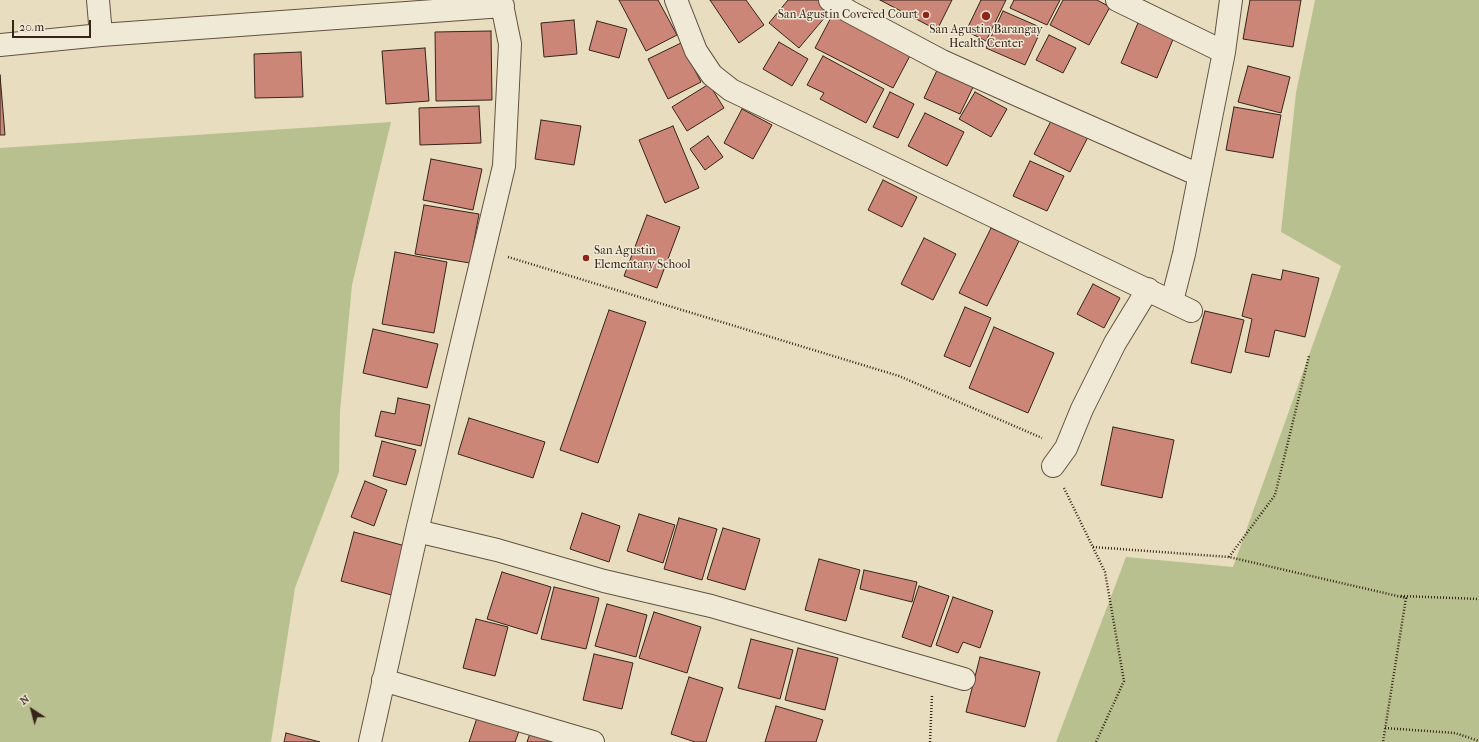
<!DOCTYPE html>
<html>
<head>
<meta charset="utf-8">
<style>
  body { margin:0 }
  #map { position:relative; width:1479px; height:742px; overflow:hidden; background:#e8ddbe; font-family:"IM FELL French Canon",serif }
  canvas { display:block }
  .north { position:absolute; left:12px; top:690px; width:40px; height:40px; -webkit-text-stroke:3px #f0e9d5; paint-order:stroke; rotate:324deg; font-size:11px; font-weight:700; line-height:16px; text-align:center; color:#36241a }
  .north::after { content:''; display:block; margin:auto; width:14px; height:18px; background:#36241a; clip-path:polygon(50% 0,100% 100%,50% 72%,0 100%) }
  .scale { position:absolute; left:12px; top:20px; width:79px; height:18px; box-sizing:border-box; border:2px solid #36241a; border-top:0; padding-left:5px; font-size:12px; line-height:14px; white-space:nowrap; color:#36241a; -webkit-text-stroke:3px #f0e9d5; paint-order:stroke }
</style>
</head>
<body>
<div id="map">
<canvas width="1479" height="742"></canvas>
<div class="north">N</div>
<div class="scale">20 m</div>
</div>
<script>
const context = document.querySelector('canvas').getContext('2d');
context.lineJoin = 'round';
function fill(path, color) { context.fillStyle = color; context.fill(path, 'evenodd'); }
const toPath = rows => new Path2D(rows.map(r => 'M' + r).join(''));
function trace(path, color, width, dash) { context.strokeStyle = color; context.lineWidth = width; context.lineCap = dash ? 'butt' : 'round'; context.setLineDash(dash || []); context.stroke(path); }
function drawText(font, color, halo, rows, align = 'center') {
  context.font = font + ' "IM FELL French Canon",serif'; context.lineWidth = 3; context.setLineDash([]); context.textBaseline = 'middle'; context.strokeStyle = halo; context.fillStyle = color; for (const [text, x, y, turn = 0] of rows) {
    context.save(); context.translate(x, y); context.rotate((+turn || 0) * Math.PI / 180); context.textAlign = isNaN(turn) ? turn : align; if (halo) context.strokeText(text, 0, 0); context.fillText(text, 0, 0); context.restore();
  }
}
fill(toPath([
  [1315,0,1479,0,1479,742,1056,742,1126,557,1233,567,1341,266,1281,232,1296,93],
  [391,122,352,285,340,411,339,472,295,588,271,742,0,742,0,148]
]), '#b9c08f');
const building = toPath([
  [619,0,658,0,677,35,646,51,619,0],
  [710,0,746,0,764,25,739,43,710,0],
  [788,0,819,0,831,10,799,48,769,23,788,0],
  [880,0,952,0,937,30,880,0],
  [981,0,1006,0,986,41,966,31,981,0],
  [1014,0,1060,0,1047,25,1010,8,1014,0],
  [1063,0,1097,0,1110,7,1089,45,1050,25,1063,0],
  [1250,0,1301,0,1293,47,1243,39,1250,0],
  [835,10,913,50,893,88,815,48,835,10],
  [1003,11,1042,28,1025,65,986,48,1003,11],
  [574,20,577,54,544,57,541,23,574,20],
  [597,21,627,29,619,58,589,50,597,21],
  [1138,23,1174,37,1157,78,1121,63,1138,23],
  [491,31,492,100,436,101,435,32,491,31],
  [1049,35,1076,48,1063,73,1036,60,1049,35],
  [779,42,808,59,792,86,763,69,779,42],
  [681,43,701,82,668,99,648,59,681,43],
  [425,48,429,101,386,104,382,51,425,48],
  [301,52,303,97,255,98,254,54,301,52],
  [823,56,884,89,866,123,820,99,824,93,807,85,823,56],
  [940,64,976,81,960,114,924,98,940,64],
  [1248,66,1290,77,1281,113,1238,102,1248,66],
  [0,75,5,135,0,135,0,75],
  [709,84,724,108,687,131,672,107,709,84],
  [890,92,914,104,898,138,873,127,890,92],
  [975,92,1007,109,991,137,959,119,975,92],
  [479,106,481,143,420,145,419,108,479,106],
  [1234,107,1281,115,1273,158,1226,150,1234,107],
  [742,109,772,125,753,159,724,143,742,109],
  [925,113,964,132,947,166,908,146,925,113],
  [1052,119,1088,137,1070,172,1034,154,1052,119],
  [541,120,581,126,574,165,535,159,541,120],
  [673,126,699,188,665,203,639,140,673,126],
  [708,136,723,157,705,170,690,149,708,136],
  [431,159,482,169,473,210,423,200,431,159],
  [1030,161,1064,176,1047,211,1013,196,1030,161],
  [883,180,917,197,902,227,868,210,883,180],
  [424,205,479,214,470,263,415,254,424,205],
  [647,215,680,227,657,288,624,276,647,215],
  [991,228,1019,241,987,306,959,293,991,228],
  [924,238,956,254,933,300,901,284,924,238],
  [395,252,447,262,434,333,382,324,395,252],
  [1283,270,1319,278,1305,337,1275,330,1269,357,1245,352,1252,319,1242,316,1252,274,1281,280,1283,270],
  [1093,284,1120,298,1104,328,1077,314,1093,284],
  [965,307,991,318,970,367,944,356,965,307],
  [609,310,646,322,598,463,560,450,609,310],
  [1205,311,1244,320,1231,373,1191,363,1205,311],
  [994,327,1054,353,1028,413,969,388,994,327],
  [373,329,438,344,427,388,363,373,373,329],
  [398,398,430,405,421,446,375,436,381,411,395,414,398,398],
  [469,418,545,442,533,478,458,454,469,418],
  [1113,427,1174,440,1162,498,1101,485,1113,427],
  [382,441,416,450,406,485,373,476,382,441],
  [365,481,387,490,374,526,351,517,365,481],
  [582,513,620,526,609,562,570,549,582,513],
  [639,514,675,525,663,563,627,551,639,514],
  [679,518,717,529,702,580,664,569,679,518],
  [723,528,760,539,745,590,707,579,723,528],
  [354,532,409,547,395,596,341,581,354,532],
  [819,559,860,570,846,621,805,610,819,559],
  [864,570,917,582,912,602,860,589,864,570],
  [502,572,551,587,537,634,487,619,502,572],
  [919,586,949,596,931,647,902,637,919,586],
  [554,587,599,598,586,649,541,639,554,587],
  [953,597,993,611,980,648,963,642,958,653,936,645,953,597],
  [607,604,647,615,636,657,595,646,607,604],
  [654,612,701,627,687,673,639,658,654,612],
  [476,619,508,627,495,676,463,668,476,619],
  [751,639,793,650,780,699,738,688,751,639],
  [798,648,838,658,825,710,785,700,798,648],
  [594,654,633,663,622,709,583,700,594,654],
  [980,657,1040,672,1025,727,966,712,980,657],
  [689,677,723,688,706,742,695,742,671,734,689,677],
  [776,706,823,720,816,742,765,742,776,706],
  [477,718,519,731,515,742,469,742,477,718],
  [532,728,571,742,527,742,532,728],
  [286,733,320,742,284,742,286,733]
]);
fill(building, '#cb8678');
trace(building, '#36241a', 1);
const minor = toPath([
  [98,0,101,35],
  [676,0,696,51,712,75,731,90,1191,311],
  [830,0,850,12,942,61,1022,97,1199,175],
  [1117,0,1224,52],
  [0,45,101,35,503,6],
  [1172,301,1184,254,1224,52,1231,0],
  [1053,466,1066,448,1082,409,1115,343,1148,289],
  [417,531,497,550,604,581,711,606,964,679],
  [383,680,593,742],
  [370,742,417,531,504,166,510,44,501,0]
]);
trace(minor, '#625243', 24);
trace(toPath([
  [508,257,899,376,1042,438],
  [1064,488,1105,572,1124,681,1096,742],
  [1093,547,1229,557,1406,598,1383,742],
  [1229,557,1275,495,1309,356],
  [1401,596,1479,599],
  [1385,728,1455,733,1479,741],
  [930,742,932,695]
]), '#36241a', 2.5, [1, 2]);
trace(minor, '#f0e9d5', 22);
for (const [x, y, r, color] of [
  [926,15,4,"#8f2418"],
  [986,16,5,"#8f2418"],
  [586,258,4,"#8f2418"]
]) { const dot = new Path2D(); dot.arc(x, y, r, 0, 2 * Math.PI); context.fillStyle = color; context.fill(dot); trace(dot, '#f0e9d5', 1.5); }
drawText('12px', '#36241a', '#f0e9d5', [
  ["San Agustin Covered Court",918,15],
  ["San Agustin Barangay",986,30,"center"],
  ["Health Center",986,44,"center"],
  ["San Agustin",594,251,"left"],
  ["Elementary School",594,265,"left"]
], 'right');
</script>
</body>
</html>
